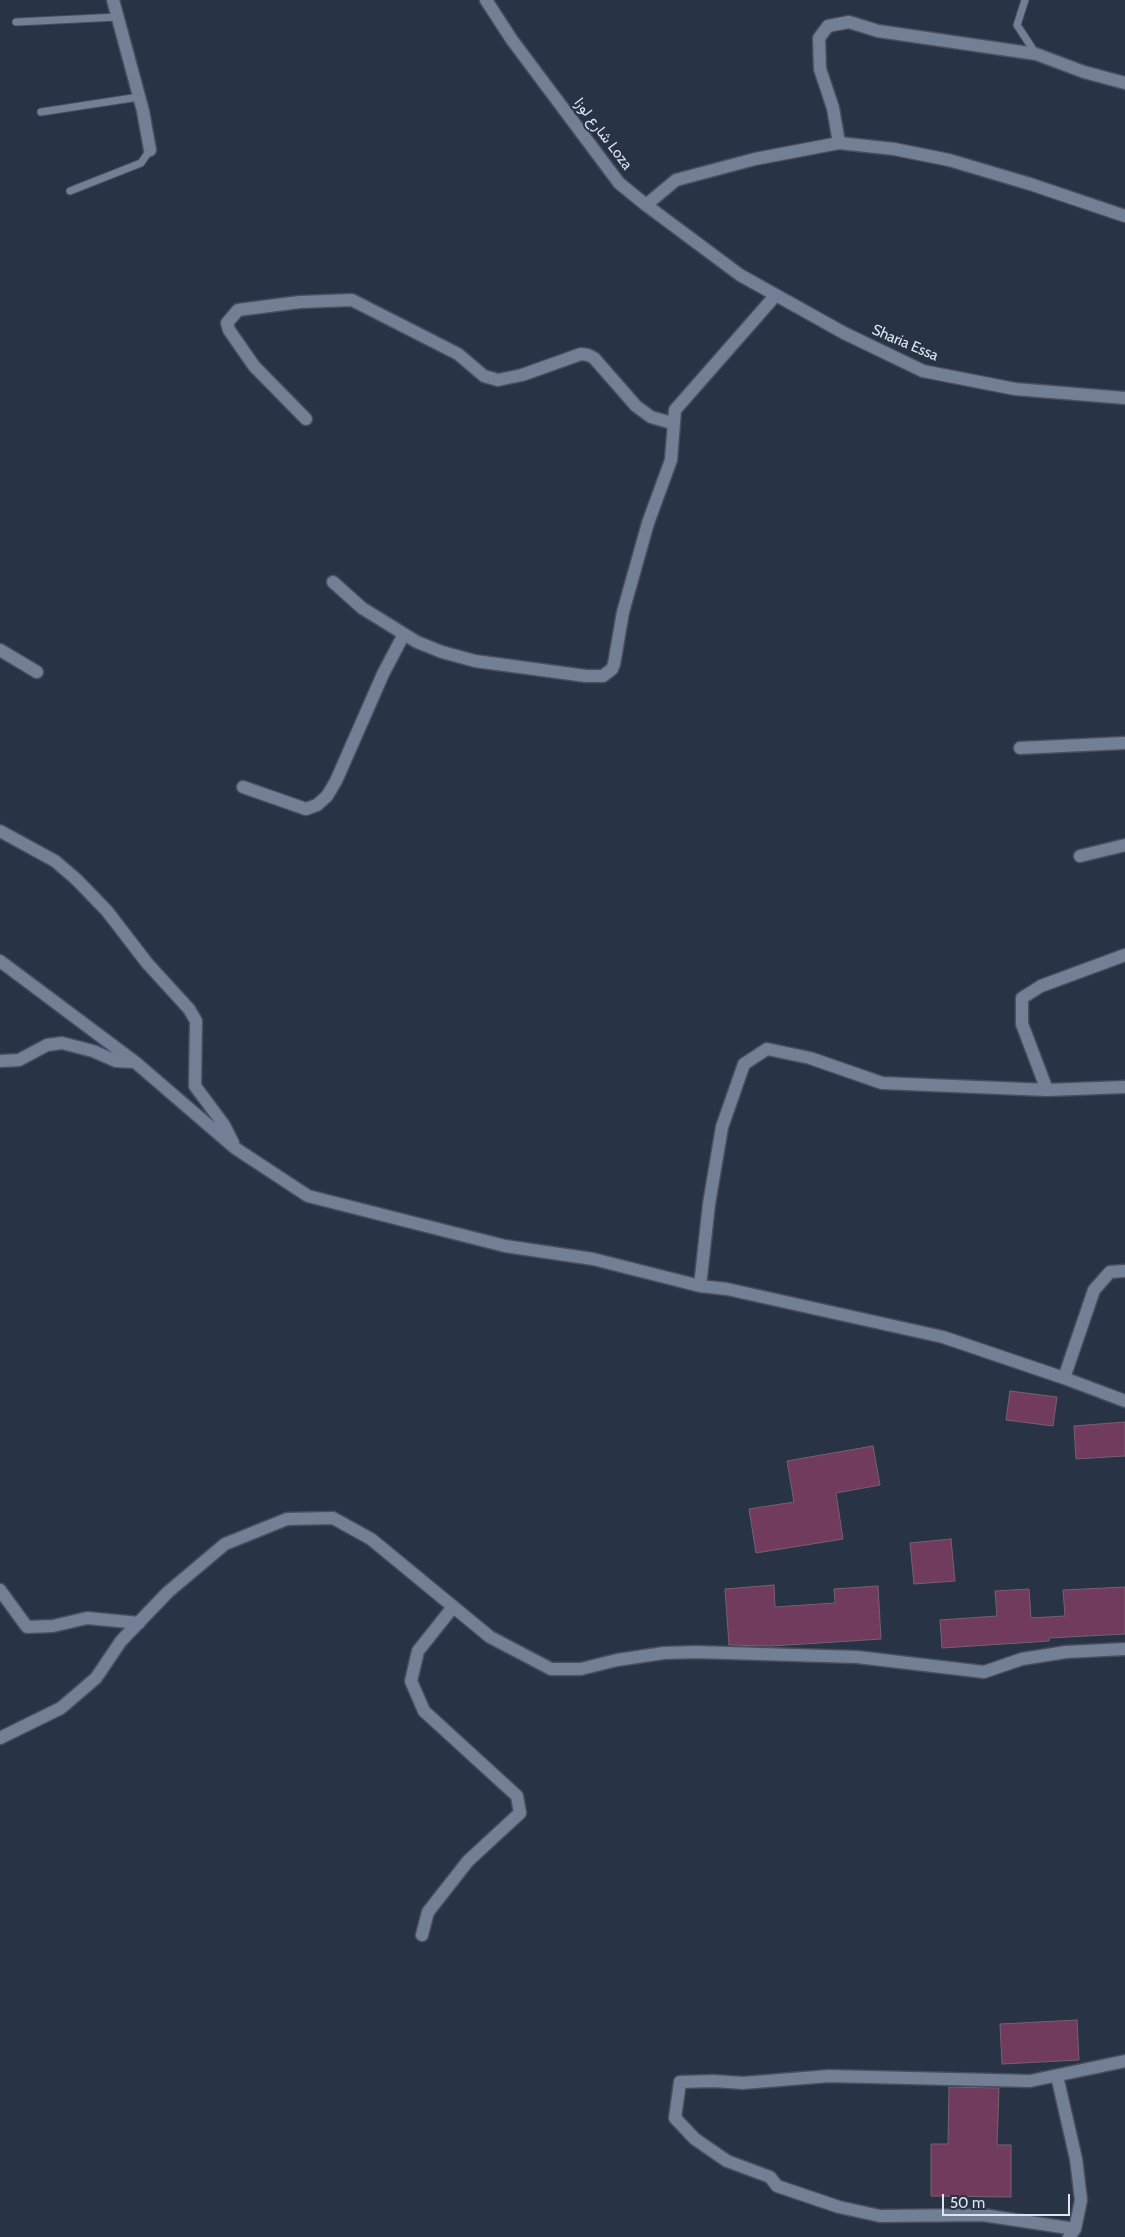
<!DOCTYPE html>
<html>
<head>
<meta charset="utf-8">
<style>
  body { margin:0 }
  #map { position:relative; width:1125px; height:2237px; overflow:hidden; background:#283346; font-family:Cabin,sans-serif }
  canvas { display:block }
  .scale { position:absolute; left:942px; top:2194px; width:128px; height:22px; box-sizing:border-box; border:2px solid #dee5f1; border-top:0; padding-left:6px; font-size:15px; line-height:18px; white-space:nowrap; color:#dee5f1; -webkit-text-stroke:4px #283346; paint-order:stroke }
</style>
</head>
<body>
<div id="map">
<canvas width="1125" height="2237"></canvas>
<div class="scale">50 m</div>
</div>
<script>
const context = document.querySelector('canvas').getContext('2d');
context.lineJoin = 'round';
function fill(path, color) { context.fillStyle = color; context.fill(path, 'evenodd'); }
const toPath = rows => new Path2D(rows.map(r => 'M' + r).join(''));
function trace(path, color, width, dash) { context.strokeStyle = color; context.lineWidth = width; context.lineCap = dash ? 'butt' : 'round'; context.setLineDash(dash || []); context.stroke(path); }
function drawText(font, color, halo, rows, align = 'center') {
  context.font = font + ' Cabin,Vazirmatn,sans-serif'; context.lineWidth = 4; context.setLineDash([]); context.textBaseline = 'middle'; context.strokeStyle = halo; context.fillStyle = color; for (const [text, x, y, turn = 0] of rows) {
    context.save(); context.translate(x, y); context.rotate((+turn || 0) * Math.PI / 180); context.textAlign = isNaN(turn) ? turn : align; if (halo) context.strokeText(text, 0, 0); context.fillText(text, 0, 0); context.restore();
  }
}
const building = toPath([
  [1010,1391,1057,1397,1053,1426,1006,1420,1010,1391],
  [1125,1422,1125,1456,1076,1459,1074,1426,1125,1422],
  [873,1446,880,1485,836,1493,843,1539,756,1553,749,1509,794,1502,787,1461,873,1446],
  [951,1539,955,1581,914,1584,910,1543,951,1539],
  [774,1585,775,1607,835,1603,834,1589,878,1586,881,1639,772,1646,729,1645,725,1589,774,1585],
  [1125,1587,1125,1634,1049,1638,1049,1641,942,1648,940,1620,997,1616,995,1591,1029,1589,1031,1618,1065,1616,1063,1590,1125,1587],
  [1077,2020,1079,2060,1002,2064,1000,2024,1077,2020],
  [949,2087,999,2088,997,2145,1011,2145,1011,2197,931,2196,931,2144,948,2144,949,2087]
]);
fill(building, '#703b5d');
trace(building, '#78606e', 1);
const lane = toPath([
  [1025,0,1017,25,1036,54],
  [16,22,118,17],
  [41,112,139,97],
  [70,191,141,163,150,150]
]);
const street = toPath([
  [113,0,143,111,150,150],
  [486,0,512,40,619,183,646,205,740,275,844,333,923,371,1015,389,1125,398],
  [839,143,833,108,820,69,819,38,828,26,849,22,878,31,1036,54,1084,72,1125,83],
  [646,205,676,180,755,159,839,143,894,149,949,160,1030,184,1125,216],
  [306,419,254,366,229,330,227,323,238,310,300,302,352,300,458,354,484,376,498,380,522,375,581,354,588,355,594,358,636,406,651,417,672,423],
  [333,582,362,608,417,642,442,652,475,661,586,676,603,676,612,669,614,664,623,612,648,523,671,460,675,410,775,296],
  [0,650,37,672],
  [1020,748,1125,743],
  [243,787,306,809,317,805,327,796,336,781,383,674,404,634],
  [0,831,55,861,76,879,107,911,147,963,189,1009,196,1021,195,1086,224,1125,233,1143],
  [1080,856,1125,845],
  [0,961,135,1062,235,1148,308,1196,505,1246,593,1259,700,1286,727,1289,943,1337,1064,1378,1125,1401],
  [0,1061,19,1060,47,1045,62,1043,93,1051,116,1061,135,1062],
  [1047,1090,1022,1024,1022,998,1041,986,1125,955],
  [700,1286,709,1204,722,1127,744,1064,767,1049,810,1058,882,1083,1047,1090,1125,1087],
  [1064,1378,1094,1290,1110,1272,1125,1271],
  [0,1590,27,1627,53,1626,87,1618,139,1623],
  [0,1738,61,1708,96,1678,121,1641,168,1592,225,1544,287,1519,333,1518,371,1539,490,1637,551,1669,581,1669,617,1660,664,1653,696,1652,857,1657,984,1672,1022,1659,1066,1652,1125,1649],
  [422,1935,428,1912,468,1861,520,1813,517,1796,424,1711,411,1681,418,1651,453,1607],
  [1057,2076,1076,2159,1081,2200,1075,2229,1069,2237],
  [1075,2229,983,2215,880,2216,839,2207,777,2186,770,2177,727,2161,695,2139,675,2118,680,2082,713,2081,743,2083,829,2076,1030,2081,1125,2061]
]);
trace(lane, '#464f5f', 9);
trace(street, '#464f5f', 15);
trace(lane, '#737f95', 7);
trace(street, '#737f95', 12);
drawText('15px', '#dee5f1', '#283346', [
  ["شارع لوزا Loza",603,134,53],
  ["Sharia Essa",905,343,23]
]);
</script>
</body>
</html>
